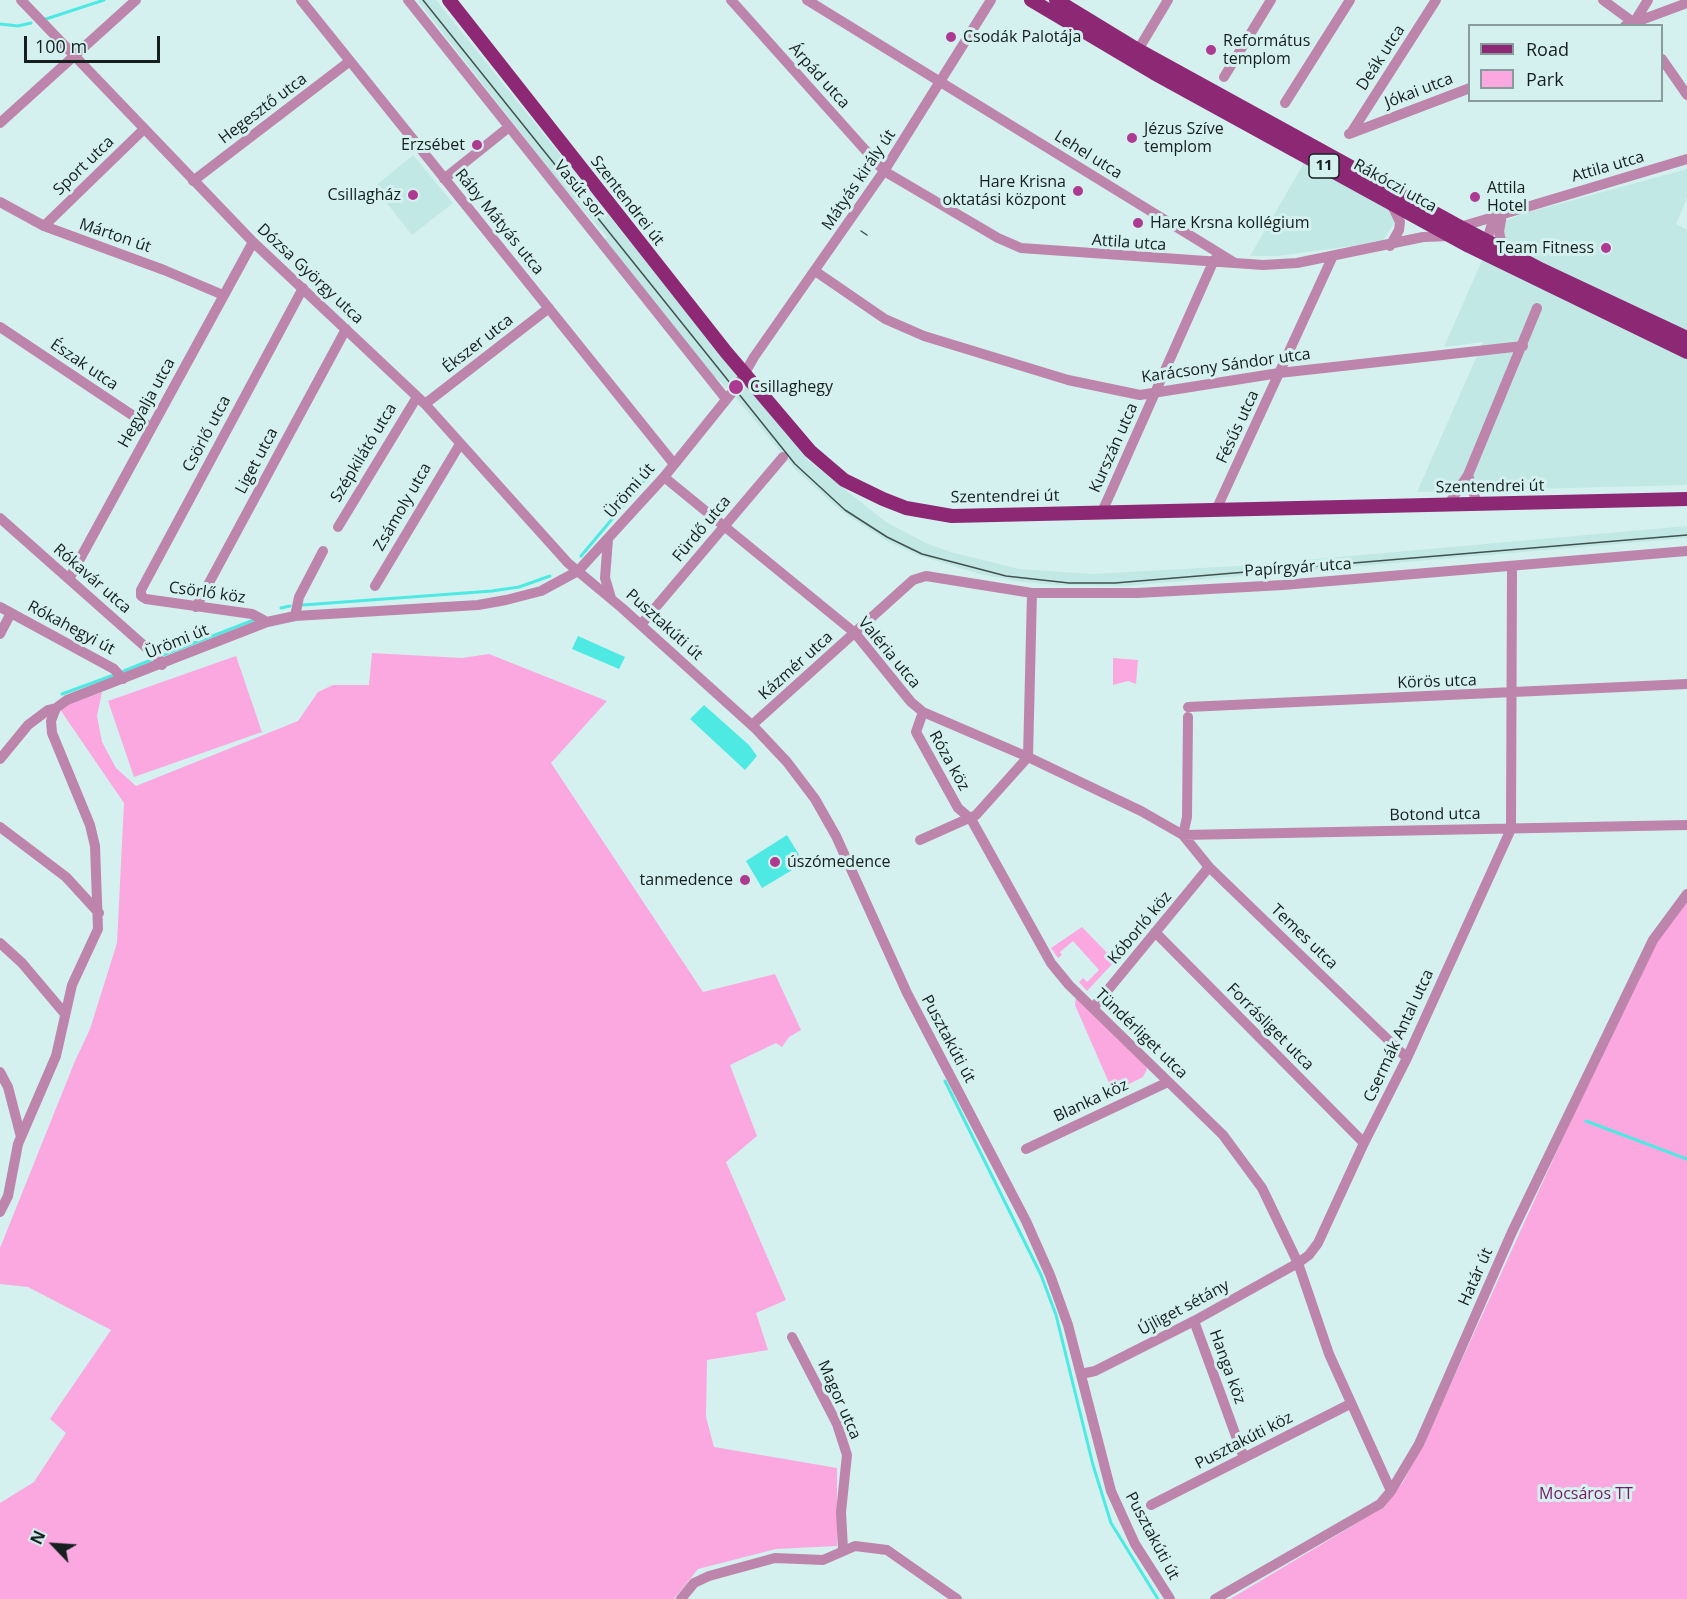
<!DOCTYPE html>
<html>
<head>
<meta charset="utf-8">
<style>
  body { margin:0 }
  #map { position:relative; width:1687px; height:1599px; overflow:hidden; background:#d4f1ef; font-family:"Open Sans",sans-serif }
  canvas { display:block }
  .legend { position:absolute; left:1468px; top:24px; width:195px; height:78px; box-sizing:border-box; background:#d4f1ef; border:2px solid #889d9b; margin:0; padding:8px 10px; list-style:none; font-size:18px; color:#151f1e }
  .legend li { display:flex; align-items:center; gap:12px; height:30px }
  .legend b { width:30px; border:2px solid #889d9b }
  .north { position:absolute; left:24px; top:1515px; width:60px; height:60px; -webkit-text-stroke:4px #d4f1ef; paint-order:stroke; rotate:295deg; font-size:16px; font-weight:700; line-height:24px; text-align:center; color:#151f1e }
  .north::after { content:''; display:block; margin:auto; width:21px; height:27px; background:#151f1e; clip-path:polygon(50% 0,100% 100%,50% 72%,0 100%) }
  .scale { position:absolute; left:24px; top:36px; width:136px; height:27px; box-sizing:border-box; border:3px solid #151f1e; border-top:0; padding-left:8px; font-size:18px; line-height:21px; white-space:nowrap; color:#151f1e; -webkit-text-stroke:4px #d4f1ef; paint-order:stroke }
</style>
</head>
<body>
<div id="map">
<canvas width="1687" height="1599"></canvas>
<ul class="legend">
<li><b style="height:8px;background:#8d2874"></b>Road</li>
<li><b style="height:16px;background:#fba8e0"></b>Park</li>
</ul>
<div class="north">N</div>
<div class="scale">100 m</div>
</div>
<script>
const context = document.querySelector('canvas').getContext('2d');
context.lineJoin = 'round';
function fill(path, color) { context.fillStyle = color; context.fill(path, 'evenodd'); }
const toPath = rows => new Path2D(rows.map(r => 'M' + r).join(''));
function trace(path, color, width, dash) { context.strokeStyle = color; context.lineWidth = width; context.lineCap = dash ? 'butt' : 'round'; context.setLineDash(dash || []); context.stroke(path); }
function drawText(font, color, halo, rows, align = 'center') {
  context.font = font + ' "Open Sans",sans-serif'; context.lineWidth = 6; context.setLineDash([]); context.textBaseline = 'middle'; context.strokeStyle = halo; context.fillStyle = color; for (const [text, x, y, turn = 0] of rows) {
    context.save(); context.translate(x, y); context.rotate((+turn || 0) * Math.PI / 180); context.textAlign = isNaN(turn) ? turn : align; if (halo) context.strokeText(text, 0, 0); context.fillText(text, 0, 0); context.restore();
  }
}
fill(toPath([
  [417,0,436,0,728,364,809,461,886,522,926,543,950,552,1019,569,1092,574,1238,566,1687,526,1687,538,1124,586,1054,585,1016,581,980,574,920,556,887,541,841,511,795,469,732,393,717,378,714,379,604,241,607,237,560,183],
  [413,155,453,203,412,235,374,187],
  [1304,163,1394,213,1395,222,1382,242,1278,256,1250,256],
  [1687,169,1687,198,1676,224,1687,230,1687,485,1417,492,1483,342,1444,347,1498,224,1522,214]
]), '#c1e8e5');
fill(toPath([
  [372,653,462,658,489,654,607,701,551,763,703,992,775,974,801,1030,789,1037,782,1047,776,1043,730,1065,757,1136,726,1162,786,1300,756,1313,768,1350,707,1360,706,1417,714,1447,837,1468,837,1546,776,1549,698,1569,674,1599,0,1599,0,1503,34,1482,66,1433,50,1419,111,1330,28,1287,0,1284,0,1248,75,1061,90,1029,117,943,124,803,59,708,102,692,97,716,102,742,116,768,136,786,298,721,318,692,333,685,369,685],
  [236,656,262,732,134,777,108,701],
  [1113,658,1138,660,1136,684,1128,681,1113,685],
  [1687,895,1687,1599,1230,1599,1384,1507,1403,1482,1423,1445,1653,940],
  [1082,927,1115,961,1087,991,1079,982,1083,978,1087,982,1099,970,1073,941,1060,952,1062,955,1058,958,1051,948],
  [1076,998,1145,1065,1147,1069,1143,1077,1113,1092,1075,1005]
]), '#fba8e0');
fill(toPath([
  [578,636,625,657,619,669,572,649],
  [704,705,749,745,757,756,745,770,690,719],
  [787,835,804,863,762,888,746,861]
]), '#4ee9e3');
trace(toPath([
  [46,19,104,0],
  [0,24,18,26,31,23],
  [581,556,655,468],
  [303,605,492,591,519,587,550,576],
  [281,608,290,606],
  [163,655,254,620],
  [124,671,151,660],
  [62,694,114,675],
  [945,1081,1041,1275,1056,1315,1093,1465,1111,1523,1158,1599],
  [1586,1121,1687,1159]
]), '#4ee9e3', 3);
trace(toPath([
  [21,0,253,242,425,404,568,563,622,608,756,729,787,762,815,799,836,836,907,993,1026,1221,1050,1275,1068,1325,1111,1491,1135,1544,1170,1599],
  [301,0,674,464],
  [408,0,726,399],
  [731,0,884,171,998,238,1021,248,1263,265,1297,263,1423,237,1451,236],
  [807,0,1235,263],
  [1603,0,1637,25],
  [1635,21,1648,0],
  [1625,26,1687,3],
  [1138,50,1168,0],
  [1662,59,1687,95],
  [1224,77,1271,0],
  [1285,103,1350,0],
  [0,123,136,0],
  [1351,133,1436,0],
  [1349,134,1470,88],
  [444,179,509,127],
  [193,181,350,61],
  [0,202,44,226,164,270,223,295],
  [1502,214,1499,232,1503,249],
  [44,226,144,129],
  [1460,227,1687,159],
  [1390,246,1399,230,1400,222,1391,203],
  [1485,246,1491,227,1500,216],
  [815,271,885,319,924,336,1068,380,1140,395,1279,373,1523,346],
  [0,327,150,427],
  [425,404,549,308],
  [1468,475,1477,504],
  [664,477,855,633,911,702,923,712,1028,757,1141,811,1183,835,1209,867,1407,1058],
  [1448,505,1468,475,1537,308],
  [1216,510,1332,258],
  [1102,512,1214,260],
  [0,518,158,658,162,665],
  [338,527,417,397],
  [608,539,605,578,611,598],
  [69,579,253,242],
  [375,586,460,444],
  [0,607,114,669,123,679],
  [196,607,346,329],
  [295,616,299,597,323,551],
  [644,621,783,457],
  [267,622,252,614,146,599,141,596,141,590,303,288],
  [0,634,11,613],
  [1188,707,1687,684],
  [923,712,916,732,958,808,971,819,1051,963,1069,985,1223,1135,1262,1188,1298,1263,1329,1354,1391,1491],
  [752,725,913,580,926,576,1032,593,1137,593,1283,585,1687,551],
  [1028,757,1032,593],
  [0,759,28,725,48,710,56,708],
  [0,827,66,877,99,913],
  [1183,835,1687,825],
  [1183,835,1187,817,1188,717],
  [920,840,976,815,1028,757],
  [1155,932,1364,1143],
  [0,943,22,963,65,1014],
  [1093,1008,1209,867],
  [0,1072,8,1087,21,1137],
  [1026,1149,1168,1082],
  [0,1212,8,1196,18,1144,56,1056,72,985,98,929,95,846,90,825,52,733,51,721,56,708,67,700,267,622,295,616,478,605,506,600,541,591,578,571,664,477,738,385,754,357,884,171,991,0],
  [1194,1321,1244,1458],
  [792,1337,837,1424,847,1455,841,1512,843,1549],
  [1081,1374,1095,1371,1194,1321,1298,1263,1309,1255,1318,1243,1364,1143,1407,1058,1511,829,1512,566],
  [1151,1505,1350,1404],
  [681,1599,694,1583,709,1576,775,1558,823,1560,855,1546,887,1550,957,1599],
  [1215,1599,1380,1504,1391,1491,1419,1444,1512,1232,1653,940,1687,894]
]), '#bd85ab', 10);
trace(toPath([
  [449,0,726,352,810,451,844,480,883,499,906,508,952,516,1687,499],
  [1031,0,1154,73,1469,246,1687,352],
  [1056,0,1138,50,1460,227,1538,268,1687,338]
]), '#8d2874', 14);
trace(toPath([
  [423,0,795,464,845,510,887,537,922,554,1006,576,1069,583,1115,583,1687,535],
  [861,231,867,235]
]), '#42504f', 1.5);
for (const [x, y, r, color] of [
  [951,37,6,"#ae3990"],
  [1211,50,6,"#ae3990"],
  [1132,138,6,"#ae3990"],
  [477,145,6,"#ae3990"],
  [1078,191,6,"#ae3990"],
  [413,195,6,"#ae3990"],
  [1475,197,6,"#ae3990"],
  [1138,223,6,"#ae3990"],
  [1606,248,6,"#ae3990"],
  [736,387,8,"#ae3990"],
  [775,862,6,"#ae3990"],
  [745,880,6,"#ae3990"]
]) { const dot = new Path2D(); dot.arc(x, y, r, 0, 2 * Math.PI); context.fillStyle = color; context.fill(dot); trace(dot, '#d4f1ef', 2); }
for (const [x, y, w] of [
  [1324,166,30]
]) { const box = new Path2D(); box.roundRect(x - w / 2, y - 12, w, 24, 4.5); context.fillStyle = '#d4f1ef'; context.fill(box); trace(box, '#151f1e', 1.5); }
drawText('bold 15px', '#151f1e', null, [
  ["11",1324,166]
]);
drawText('16px', '#151f1e', '#d4f1ef', [
  ["Csodák Palotája",963,37],
  ["Református",1223,41],
  ["templom",1223,59],
  ["Jézus Szíve",1144,129],
  ["templom",1144,147],
  ["Erzsébet",465,145,"right"],
  ["Hare Krisna",1066,182,"right"],
  ["oktatási központ",1066,200,"right"],
  ["Attila",1487,188],
  ["Hotel",1487,206],
  ["Csillagház",401,195,"right"],
  ["Hare Krsna kollégium",1150,223],
  ["Team Fitness",1594,248,"right"],
  ["Csillaghegy",750,387],
  ["úszómedence",787,862],
  ["tanmedence",733,880,"right"]
], 'left');
drawText('16px', '#151f1e', '#d4f1ef', [
  ["Deák utca",1381,58,-57],
  ["Árpád utca",819,76,48],
  ["Jókai utca",1419,91,-21],
  ["Hegesztő utca",263,109,-37],
  ["Lehel utca",1088,155,32],
  ["Sport utca",84,166,-44],
  ["Attila utca",1608,167,-16],
  ["Mátyás király út",859,180,-56],
  ["Rákóczi utca",1395,186,29],
  ["Vasút sor",579,190,51],
  ["Szentendrei út",627,201,52],
  ["Ráby Mátyás utca",499,222,51],
  ["Márton út",115,236,19],
  ["Attila utca",1129,243,4],
  ["Dózsa György utca",310,274,43],
  ["Ékszer utca",478,344,-38],
  ["Észak utca",84,365,34],
  ["Karácsony Sándor utca",1226,366,-8],
  ["Hegyalja utca",147,403,-61],
  ["Fésűs utca",1238,427,-65],
  ["Csörlő utca",207,434,-62],
  ["Kurszán utca",1114,448,-66],
  ["Szépkilátó utca",364,453,-59],
  ["Liget utca",257,461,-62],
  ["Szentendrei út",1490,487,-1],
  ["Ürömi út",630,491,-49],
  ["Szentendrei út",1005,497,-1],
  ["Zsámoly utca",403,507,-60],
  ["Fürdő utca",702,529,-50],
  ["Papírgyár utca",1298,568,-4],
  ["Rókavár utca",92,579,41],
  ["Csörlő köz",207,593,8],
  ["Pusztakúti út",664,625,42],
  ["Rókahegyi út",71,628,28],
  ["Ürömi út",177,642,-22],
  ["Valéria utca",889,653,50],
  ["Kázmér utca",796,666,-42],
  ["Körös utca",1437,682,-2],
  ["Róza köz",949,761,61],
  ["Botond utca",1435,815,-1],
  ["Kóborló köz",1140,928,-50],
  ["Temes utca",1304,937,44],
  ["Forrásliget utca",1270,1027,45],
  ["Tündérliget utca",1141,1034,44],
  ["Csermák Antal utca",1399,1036,-65],
  ["Pusztakúti út",948,1039,62],
  ["Blanka köz",1091,1101,-25],
  ["Határ út",1476,1277,-66],
  ["Újliget sétány",1184,1308,-28],
  ["Hanga köz",1227,1367,70],
  ["Magor utca",839,1400,66],
  ["Pusztakúti köz",1244,1441,-27],
  ["Pusztakúti út",1152,1536,62]
]);
drawText('16px', '#7b1664', '#d4f1ef', [
  ["Mocsáros TT",1586,1494]
]);
</script>
</body>
</html>
